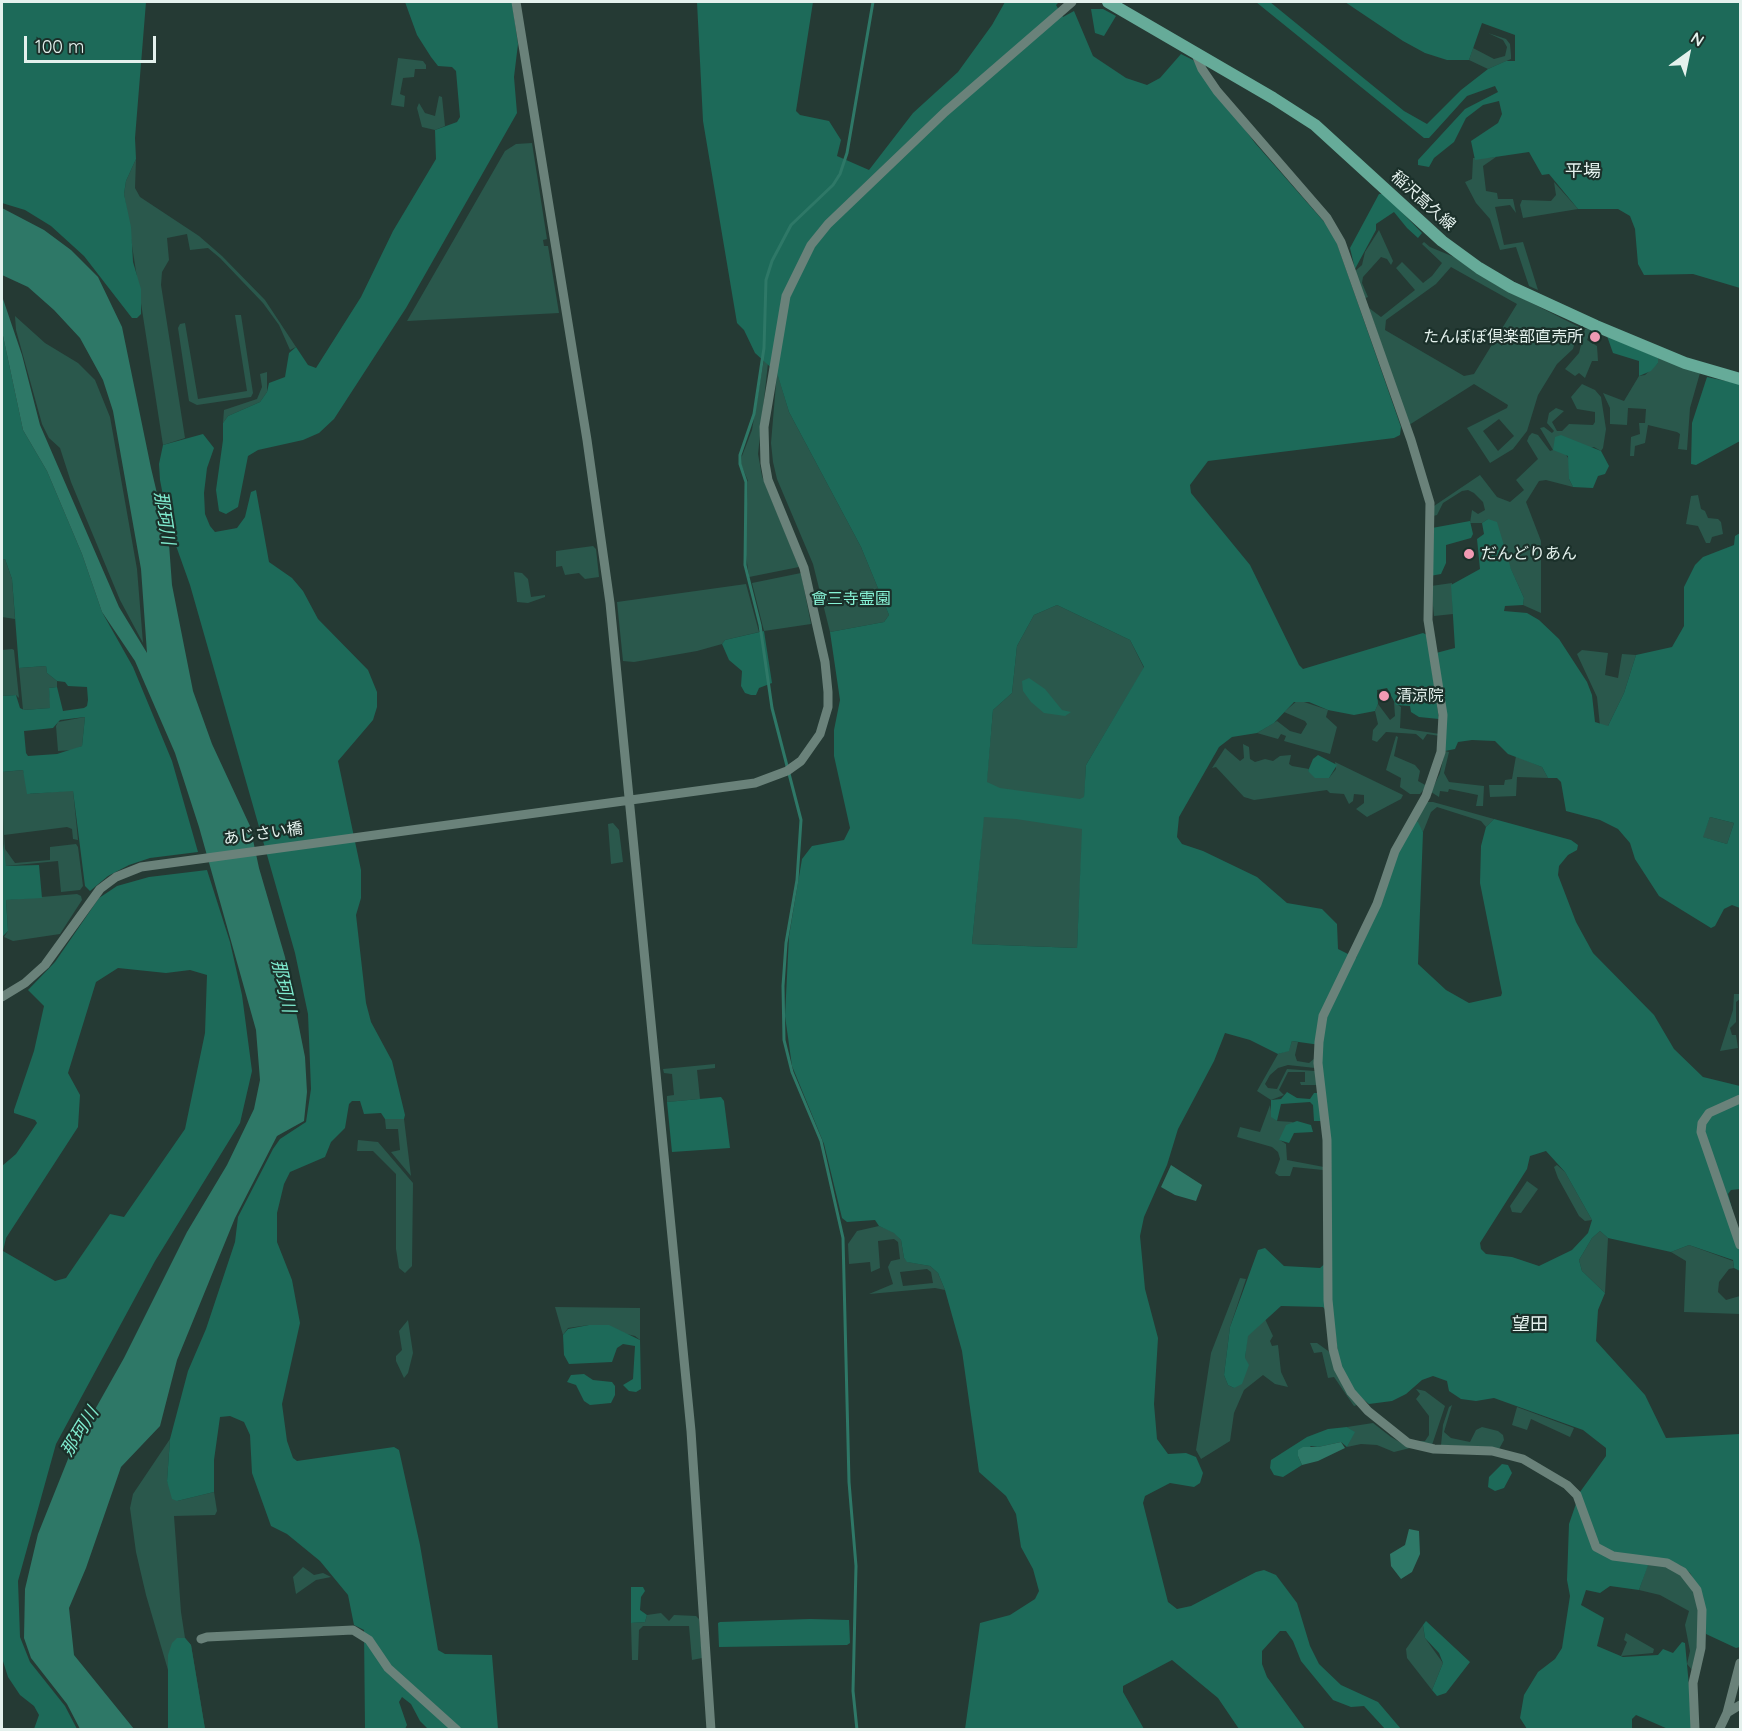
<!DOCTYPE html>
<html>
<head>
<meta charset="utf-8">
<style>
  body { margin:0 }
  #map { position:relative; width:1742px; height:1731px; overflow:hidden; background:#253a34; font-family:Quicksand,sans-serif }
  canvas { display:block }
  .frame { position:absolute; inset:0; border:3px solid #e4f1ed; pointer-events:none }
  .north { position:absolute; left:1658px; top:24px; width:60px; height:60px; -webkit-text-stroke:4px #1b302a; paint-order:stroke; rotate:33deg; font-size:16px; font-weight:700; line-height:24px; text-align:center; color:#e4f1ed }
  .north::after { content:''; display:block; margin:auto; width:21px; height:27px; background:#e4f1ed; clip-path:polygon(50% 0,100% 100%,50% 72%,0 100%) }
  .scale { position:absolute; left:24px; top:36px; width:132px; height:27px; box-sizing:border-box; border:3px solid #e4f1ed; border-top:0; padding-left:8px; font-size:18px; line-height:21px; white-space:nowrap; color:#e4f1ed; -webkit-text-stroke:4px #1b302a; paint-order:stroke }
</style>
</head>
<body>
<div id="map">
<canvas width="1742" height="1731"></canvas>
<div class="frame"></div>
<div class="north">N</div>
<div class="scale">100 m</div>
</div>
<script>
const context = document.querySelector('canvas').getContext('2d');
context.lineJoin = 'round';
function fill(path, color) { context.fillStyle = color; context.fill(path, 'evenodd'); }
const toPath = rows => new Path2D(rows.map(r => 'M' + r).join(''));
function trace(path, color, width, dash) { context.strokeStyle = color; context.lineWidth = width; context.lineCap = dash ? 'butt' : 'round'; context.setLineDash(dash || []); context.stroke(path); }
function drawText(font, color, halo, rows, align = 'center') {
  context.font = font + ' Quicksand,"Noto Sans JP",sans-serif'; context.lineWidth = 4.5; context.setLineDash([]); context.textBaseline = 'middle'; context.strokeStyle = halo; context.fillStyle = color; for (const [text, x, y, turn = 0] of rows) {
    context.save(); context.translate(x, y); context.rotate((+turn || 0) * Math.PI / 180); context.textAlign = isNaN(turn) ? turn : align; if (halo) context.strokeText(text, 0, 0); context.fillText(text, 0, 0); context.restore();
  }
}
fill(toPath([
  [1488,33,1506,39,1510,44,1511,55,1511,59,1488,69,1469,60,1473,48,1494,59,1505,56,1507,47,1503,40],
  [398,58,423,61,426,65,426,69,415,69,414,77,403,78,400,94,405,96,404,107,391,105],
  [439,96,442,97,445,126,435,130,422,127,417,108,419,103,425,113,435,116],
  [532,143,547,239,543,240,544,246,548,246,559,313,407,321,505,151,516,144],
  [1496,157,1483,166,1486,191,1497,193,1498,199,1513,199,1516,213,1510,205,1495,207,1504,245,1523,242,1538,290,1529,286,1516,247,1500,250,1490,219,1476,203,1465,182,1472,179,1473,158],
  [136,159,135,188,140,197,199,236,222,256,265,300,296,347,290,350,279,325,263,303,220,258,208,248,190,250,187,234,167,238,169,260,162,272,161,285,185,438,163,445,124,194,126,181],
  [1554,182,1578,209,1523,218,1520,205,1522,200,1551,201,1556,195],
  [1379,230,1393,261,1391,265,1387,259,1381,257,1363,277,1362,283,1368,297,1363,299,1354,272,1362,265,1365,252],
  [1424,242,1430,247,1454,257,1496,285,1579,327,1573,349,1557,364,1538,395,1527,431,1513,449,1490,463,1467,428,1507,408,1508,405,1474,384,1409,425,1369,308,1381,317,1415,290,1396,268,1402,262,1423,283,1432,276,1442,263,1422,244],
  [1451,267,1517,304,1474,374,1464,376,1385,330,1386,320,1436,284],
  [1499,419,1514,436,1498,451,1483,431],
  [235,315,241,315,253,393,251,397,197,405,189,401,178,328,180,324,185,323,198,399,247,391],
  [15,316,45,343,78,363,95,380,110,417,137,569,143,643,120,600,71,482,60,448,49,438,42,424,16,330],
  [1585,329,1591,329,1587,340,1597,346,1598,361,1592,361,1585,378,1579,373,1575,376,1565,369,1579,353],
  [1658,358,1700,373,1690,408,1687,450,1678,449,1680,434,1677,432,1648,425,1645,443,1635,446,1634,456,1630,456,1631,437,1640,434,1639,423,1645,423,1646,409,1628,408,1627,425,1610,424,1610,408,1603,393,1624,401,1639,376,1645,375,1658,363],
  [764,359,768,363,758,454,762,476,799,567,749,577,745,548,748,481,741,464,742,456,752,430],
  [267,372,267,392,260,402,228,416,223,423,224,410,257,399,262,387,260,374],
  [777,372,789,412,861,547,889,615,884,622,830,632,813,564,777,479,773,462,771,443],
  [1582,384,1595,390,1601,397,1606,429,1603,448,1601,451,1594,447,1565,453,1570,461,1569,479,1573,487,1546,480,1539,481,1526,502,1541,541,1541,613,1523,605,1524,598,1488,519,1482,523,1470,523,1472,510,1478,514,1485,510,1483,502,1474,493,1468,490,1462,491,1443,503,1437,515,1433,516,1434,506,1480,475,1497,497,1510,502,1524,490,1516,480,1538,459,1527,441,1529,436,1532,433,1538,435,1550,451,1553,450,1540,428,1544,427,1552,433,1554,431,1547,423,1549,413,1556,408,1564,411,1552,422,1557,431,1562,431,1569,424,1593,425,1595,422,1595,412,1577,409,1571,397],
  [1698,495,1701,509,1705,511,1708,518,1718,519,1721,522,1723,534,1712,537,1710,543,1706,543,1698,526,1686,524,1691,496],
  [593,546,596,549,602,604,599,577,585,579,579,573,565,575,562,566,556,567,556,551],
  [5,559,12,579,15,619,2,617,2,560],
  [514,572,522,573,528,579,531,597,545,595,545,597,528,603,517,602],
  [801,573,811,624,764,631,752,583],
  [1452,583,1453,614,1434,616,1431,586],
  [746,584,759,632,725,640,722,644,697,651,634,662,623,661,617,602],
  [1057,605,1130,640,1144,668,1086,765,1077,948,972,944,993,710,1012,693,1017,646,1034,615],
  [12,649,14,650,19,698,16,695,2,696,2,650],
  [1582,650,1608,653,1605,675,1618,678,1622,654,1636,655,1624,693,1608,726,1600,726,1597,697,1577,654],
  [46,666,47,673,57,681,57,687,49,688,51,708,23,710,19,668],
  [1298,700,1328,710,1326,717,1337,727,1330,754,1284,741,1286,736,1281,734,1278,739,1257,733,1277,721,1290,731,1301,734,1307,724,1305,721,1284,712],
  [1394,702,1401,707,1400,728,1440,734,1440,736,1427,734,1423,740,1416,734,1386,732,1377,742,1372,740,1373,730,1378,724,1375,711,1378,704,1390,720,1395,716],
  [85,717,82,746,73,750,58,751,56,726,58,722],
  [1396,736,1398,737,1394,756,1415,765,1420,771,1418,781,1427,786,1420,794,1410,794,1400,787,1401,778,1386,770],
  [1243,744,1249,747,1250,759,1255,762,1265,759,1273,761,1280,756,1291,755,1289,764,1292,766,1309,769,1308,771,1329,778,1336,769,1335,762,1403,795,1401,799,1367,817,1356,809,1364,803,1364,795,1354,794,1353,801,1349,804,1344,794,1330,793,1327,790,1254,800,1244,797,1216,767,1212,768,1225,748,1240,761,1244,758],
  [1445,751,1449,752,1444,773,1449,782,1484,786,1483,806,1476,806,1478,795,1449,789,1448,792,1440,791,1439,797,1431,792,1440,773],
  [1516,756,1542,767,1548,778,1517,777,1516,796,1490,797,1489,785,1504,785,1505,780,1512,779],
  [23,770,30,794,73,790,78,840,73,839,72,829,67,827,4,835,5,849,15,863,50,860,50,847,76,844,78,847,83,886,80,890,61,892,58,861,6,866,4,864,2,772],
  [1427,802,1433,802,1494,819,1486,827,1481,821,1437,807,1431,812,1423,832,1415,821],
  [1710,817,1734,823,1727,844,1702,837],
  [613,823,619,830,623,862,611,864,608,824],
  [77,894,81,896,82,900,60,934,13,941,4,937,8,931,6,900],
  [1734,994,1740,994,1740,999,1736,1002,1736,1022,1730,1028,1732,1035,1736,1035,1738,1048,1720,1051,1733,1010],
  [1292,1041,1298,1042,1295,1055,1297,1061,1309,1063,1315,1058,1315,1068,1288,1065,1278,1068,1270,1075,1265,1084,1268,1088,1277,1089,1287,1069,1315,1071,1317,1085,1301,1085,1300,1082,1305,1082,1305,1072,1288,1072,1279,1090,1284,1095,1271,1100,1257,1091,1278,1054,1289,1050],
  [715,1064,715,1068,697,1070,700,1099,667,1102,667,1096,674,1095,672,1074,664,1073,663,1069],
  [1270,1105,1272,1117,1277,1121,1293,1122,1280,1140,1286,1144,1287,1160,1324,1167,1323,1170,1293,1167,1290,1176,1279,1176,1275,1173,1280,1159,1278,1152,1272,1147,1237,1137,1240,1127,1260,1132],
  [385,1119,404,1119,411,1176,391,1152,400,1150,398,1129,386,1129],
  [358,1140,378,1142,413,1183,412,1266,405,1273,399,1268,396,1249,396,1174,373,1151,357,1151],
  [1557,1165,1565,1172,1592,1220,1585,1221,1579,1216,1558,1178,1554,1167],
  [1527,1181,1538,1189,1521,1213,1512,1212,1510,1206],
  [879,1226,894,1232,901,1240,904,1258,908,1262,930,1266,938,1273,945,1290,935,1288,869,1294,893,1284,888,1267,891,1261,900,1259,898,1242,894,1239,878,1241,880,1268,871,1272,870,1262,849,1264,848,1244,857,1231],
  [927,1269,931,1272,933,1283,903,1286,900,1272],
  [1600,1231,1608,1238,1605,1293,1582,1271,1579,1260,1592,1238],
  [1689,1245,1733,1261,1734,1268,1729,1269,1719,1282,1718,1292,1726,1300,1740,1296,1740,1314,1684,1312,1686,1261,1671,1252],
  [1240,1278,1246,1279,1230,1327,1224,1375,1228,1385,1234,1388,1245,1358,1247,1336,1265,1319,1273,1336,1270,1341,1272,1346,1278,1345,1281,1372,1288,1387,1275,1384,1263,1375,1244,1390,1234,1413,1230,1441,1201,1459,1196,1450,1211,1353],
  [555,1307,640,1308,640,1340,635,1336,589,1325,568,1328,563,1335],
  [408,1320,413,1353,408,1373,404,1378,396,1361,396,1356,402,1350,399,1331],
  [1310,1343,1317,1343,1331,1353,1357,1405,1354,1406,1334,1377,1328,1378,1322,1352,1314,1353],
  [1416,1389,1425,1391,1445,1406,1432,1445,1422,1444,1420,1441,1425,1441,1429,1435,1429,1416,1416,1399,1420,1394],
  [1452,1405,1444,1432,1451,1438,1470,1442,1476,1430,1482,1427,1498,1431,1503,1435,1504,1440,1499,1449,1441,1445,1443,1425,1449,1407],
  [1517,1407,1574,1428,1570,1437,1531,1419,1527,1430,1512,1425],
  [1373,1423,1391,1437,1410,1448,1394,1452,1377,1445,1361,1444,1347,1447,1354,1432,1347,1427],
  [170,1439,167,1481,177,1501,214,1492,217,1511,215,1515,174,1516,181,1612,185,1638,191,1645,205,1729,168,1729,168,1670,146,1595,136,1552,130,1508,133,1494],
  [1648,1564,1663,1565,1686,1578,1697,1600,1700,1629,1693,1671,1687,1664,1690,1651,1685,1625,1689,1611,1660,1595,1639,1590],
  [303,1567,314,1575,323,1573,331,1577,316,1580,296,1594,293,1577],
  [661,1613,669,1621,674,1615,696,1616,699,1619,702,1658,692,1660,689,1626,643,1626,639,1630,638,1660,632,1660,631,1623,645,1622,647,1615],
  [1423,1625,1425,1638,1443,1663,1432,1690,1407,1658,1406,1649],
  [1626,1633,1654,1649,1653,1653,1621,1656,1627,1642,1624,1640]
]), '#2a584c');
fill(toPath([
  [2,2,146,2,135,138,136,159,126,181,124,194,131,227,133,262,141,289,141,314,137,318,132,318,84,256,51,226,25,210,2,203],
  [405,2,512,2,518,44,514,77,517,113,406,308,334,419,319,433,303,440,258,450,248,456,238,507,226,514,219,511,216,490,223,440,223,423,228,416,260,402,267,392,269,383,285,377,289,353,296,347,308,365,316,368,361,297,393,231,436,159,435,130,457,122,460,117,456,71,452,67,438,66,431,57,417,35],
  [697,2,813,2,796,111,800,115,829,121,841,140,837,156,869,170,913,113,958,72,992,25,1005,2,1059,2,1056,5,1063,17,1074,11,1093,56,1126,78,1147,85,1160,78,1181,54,1193,60,1255,143,1333,232,1401,427,1400,435,1394,438,1208,461,1190,485,1191,493,1250,565,1299,665,1303,669,1423,633,1427,635,1439,719,1419,717,1411,712,1410,706,1396,705,1387,688,1377,690,1378,704,1375,711,1354,715,1328,710,1309,702,1294,702,1274,723,1257,733,1232,737,1219,747,1179,817,1177,837,1182,844,1203,851,1257,877,1287,903,1322,909,1337,924,1338,949,1356,958,1398,853,1415,821,1418,822,1423,832,1418,964,1446,990,1469,1003,1501,996,1502,993,1480,883,1481,846,1486,827,1494,819,1571,840,1578,845,1577,850,1568,855,1559,866,1558,875,1576,922,1593,953,1654,1015,1674,1049,1703,1077,1740,1086,1740,1189,1731,1190,1728,1194,1740,1238,1740,1271,1734,1268,1733,1260,1689,1245,1671,1252,1608,1238,1600,1231,1592,1238,1579,1260,1582,1271,1605,1293,1598,1310,1596,1341,1645,1395,1666,1438,1740,1434,1740,1647,1736,1648,1706,1634,1703,1596,1690,1573,1680,1565,1650,1560,1639,1590,1610,1586,1600,1593,1586,1590,1581,1605,1604,1618,1597,1646,1623,1657,1658,1655,1663,1649,1673,1653,1682,1642,1685,1643,1693,1729,1668,1729,1636,1715,1632,1719,1632,1729,1527,1729,1520,1718,1524,1695,1538,1672,1555,1659,1562,1648,1570,1596,1567,1580,1569,1524,1580,1492,1606,1456,1606,1448,1583,1430,1494,1398,1476,1401,1461,1399,1449,1391,1447,1381,1433,1376,1422,1380,1406,1394,1392,1401,1369,1404,1353,1391,1340,1366,1333,1319,1323,1307,1281,1306,1248,1336,1245,1358,1249,1365,1242,1384,1234,1388,1228,1385,1224,1375,1230,1327,1258,1250,1265,1248,1284,1266,1320,1268,1330,1259,1320,1045,1292,1041,1289,1051,1278,1054,1250,1040,1225,1033,1214,1061,1178,1129,1167,1165,1144,1217,1140,1236,1145,1289,1158,1338,1154,1404,1157,1439,1168,1454,1186,1453,1196,1457,1203,1473,1200,1483,1194,1487,1170,1483,1145,1496,1143,1503,1168,1602,1177,1609,1191,1606,1256,1572,1264,1570,1276,1575,1297,1603,1310,1646,1319,1664,1341,1685,1378,1702,1401,1729,1385,1729,1364,1706,1351,1707,1333,1700,1301,1661,1293,1641,1286,1631,1280,1631,1262,1651,1262,1664,1267,1677,1305,1729,1239,1729,1218,1698,1172,1660,1123,1686,1123,1692,1144,1729,965,1729,980,1623,1010,1615,1035,1599,1039,1591,1033,1569,1021,1547,1016,1514,1006,1496,979,1472,962,1351,945,1290,938,1273,930,1266,907,1262,904,1258,901,1240,894,1233,879,1226,875,1220,847,1222,842,1218,824,1144,792,1066,785,1016,789,936,802,859,812,846,844,840,850,828,834,756,834,730,840,700,830,632,884,622,889,615,861,547,789,412,777,373,755,353,744,330,737,323,703,121],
  [1057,605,1130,640,1144,667,1086,765,1084,797,1080,799,1000,788,987,782,993,710,1012,693,1017,646,1034,615],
  [984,817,1016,819,1082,829,1077,948,972,944],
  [1546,1151,1565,1172,1592,1220,1588,1233,1572,1250,1539,1266,1512,1257,1486,1254,1481,1249,1480,1243,1527,1169,1530,1156],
  [1256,2,1270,2,1404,111,1427,124,1461,90,1488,69,1506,61,1515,61,1515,35,1482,23,1469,60,1447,60,1425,53,1403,41,1345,2,1740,2,1740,288,1693,274,1644,275,1638,264,1635,229,1630,216,1618,209,1578,209,1549,174,1542,175,1529,152,1475,160,1471,141,1498,123,1502,114,1499,101,1483,105,1466,118,1454,142,1434,158,1429,167,1418,165,1418,160,1465,109,1498,92,1495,86,1467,96,1429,138,1424,138],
  [1091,9,1103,9,1116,16,1104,36,1095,33],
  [1379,194,1384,194,1422,233,1418,238,1407,228,1394,212,1376,224,1376,230,1355,269,1350,248],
  [2,331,23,430,47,471,82,554,102,612,133,667,172,761,198,852,150,858,129,865,108,876,90,891,85,886,73,791,27,794,23,770,2,772,2,696,16,695,20,708,24,710,50,708,49,688,57,687,63,711,84,708,87,706,88,700,87,687,68,686,65,682,57,681,47,673,46,666,19,668,12,579,5,559,2,560],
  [85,717,82,746,57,754,28,756,26,753,24,731,53,728,60,720],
  [1607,336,1658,358,1658,363,1651,371,1639,376,1639,361,1613,353],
  [1707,377,1740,384,1740,441,1696,465,1691,464,1692,423],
  [203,434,214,448,207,468,204,493,205,514,210,526,215,532,237,528,245,517,251,492,256,490,269,562,292,578,303,591,318,619,368,670,377,692,377,707,373,720,338,761,361,870,361,898,356,915,366,1003,371,1022,392,1061,405,1115,404,1119,385,1119,381,1113,364,1114,360,1101,352,1101,349,1104,345,1128,331,1142,325,1157,290,1172,284,1184,277,1213,277,1242,292,1280,300,1323,282,1404,287,1441,293,1458,297,1461,394,1447,399,1450,420,1545,438,1650,445,1654,492,1655,498,1729,428,1729,420,1721,411,1704,402,1697,399,1702,407,1725,405,1729,365,1729,364,1630,354,1625,348,1595,320,1561,287,1534,271,1526,252,1473,250,1435,244,1422,230,1416,220,1417,214,1460,214,1492,177,1501,172,1499,167,1481,170,1439,188,1371,206,1329,235,1242,238,1217,273,1149,280,1139,306,1122,311,1089,308,1014,295,953,190,585,169,526,160,480,159,464,163,445],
  [1561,435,1601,451,1609,466,1605,474,1598,476,1593,488,1573,487,1569,479,1568,456,1553,450,1555,437],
  [1488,519,1497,522,1511,569,1524,598,1523,605,1505,606,1504,611,1527,613,1539,620,1559,639,1587,682,1592,695,1595,722,1608,726,1624,693,1636,655,1672,647,1684,626,1684,587,1695,565,1703,557,1734,545,1735,536,1740,533,1740,908,1732,905,1724,909,1715,926,1711,928,1659,896,1635,859,1630,843,1618,829,1600,820,1566,811,1561,782,1557,778,1548,778,1542,767,1508,754,1495,741,1472,740,1458,742,1455,749,1445,751,1436,653,1455,648,1451,585,1480,569,1477,539,1484,534,1482,523],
  [1710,817,1734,823,1727,844,1703,837],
  [1470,521,1473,534,1471,538,1446,545,1446,563,1441,574,1430,576,1432,528],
  [764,631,772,683,759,688,756,695,751,695,745,693,741,686,742,671,729,660,722,644,725,640],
  [1029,678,1045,689,1062,710,1071,712,1065,716,1044,713,1031,702,1023,691,1022,681],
  [1318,755,1337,765,1329,778,1315,778,1308,771,1313,759],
  [2,836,6,866,39,865,42,898,6,900,8,931,2,937],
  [207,870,230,942,242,995,252,1071,240,1123,155,1261,56,1444,18,1581,20,1637,30,1662,65,1706,77,1729,34,1729,39,1715,34,1706,20,1695,8,1677,2,1658,2,1166,16,1154,37,1123,35,1120,14,1113,14,1110,34,1051,44,1006,28,990,55,962,99,898,117,886,149,877],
  [118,968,166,973,190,970,207,975,205,1033,185,1129,124,1217,110,1214,66,1278,55,1281,3,1251,6,1238,78,1127,80,1095,68,1073,96,982],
  [1287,1092,1297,1098,1310,1099,1314,1093,1318,1093,1321,1121,1314,1121,1313,1105,1310,1102,1281,1104,1277,1121,1271,1117,1271,1100,1281,1099],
  [721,1097,724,1101,730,1148,672,1152,667,1102],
  [1297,1121,1311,1125,1313,1132,1294,1133,1289,1143,1279,1140,1286,1125],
  [589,1325,609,1325,640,1340,641,1389,636,1392,629,1391,623,1385,633,1379,635,1346,623,1344,617,1348,612,1362,569,1364,564,1355,563,1335,568,1329],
  [584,1374,593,1380,612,1382,615,1386,615,1395,611,1403,590,1405,584,1401,576,1385,567,1382,571,1375],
  [1347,1427,1355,1432,1347,1447,1341,1442,1318,1447,1311,1446,1298,1456,1302,1465,1283,1477,1274,1475,1270,1468,1271,1460,1307,1437,1328,1429],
  [1502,1464,1508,1465,1512,1473,1504,1488,1495,1491,1488,1487,1489,1477],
  [631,1587,643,1587,645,1591,641,1597,640,1610,647,1615,645,1622,631,1623],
  [810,1619,849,1620,850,1643,847,1645,719,1647,718,1623,720,1622],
  [1426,1621,1470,1662,1446,1693,1437,1696,1432,1690,1443,1663,1439,1653,1425,1638,1423,1625],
  [177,1638,185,1638,191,1645,205,1729,168,1729,168,1655,172,1643]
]), '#1d6a59');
fill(toPath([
  [2,208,44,230,71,250,98,277,122,327,151,468,169,544,172,585,193,691,212,744,250,826,259,868,285,957,305,1057,307,1092,304,1121,277,1136,235,1218,177,1360,160,1426,121,1467,86,1568,69,1608,74,1655,134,1729,80,1729,67,1704,31,1658,24,1638,25,1589,38,1534,70,1454,124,1358,187,1232,227,1165,254,1109,260,1080,256,1030,199,827,175,753,135,661,102,612,82,554,47,471,23,430,2,331,2,296,22,355,40,425,119,607,147,653,141,569,113,411,103,380,80,338,54,310,28,287,2,275],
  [1171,1165,1202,1185,1196,1201,1175,1195,1161,1187],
  [1341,1442,1345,1448,1318,1461,1302,1465,1298,1456,1298,1450,1303,1447,1318,1447],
  [1409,1529,1419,1531,1420,1554,1412,1572,1401,1579,1391,1566,1390,1554,1405,1545]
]), '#2e7867');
trace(toPath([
  [857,1730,853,1691,856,1566,849,1482,843,1238,821,1141,792,1072,784,1040,783,986,786,943,797,880,801,820,772,708,760,625,745,565,746,482,740,464,740,455,754,414,764,348,766,280,772,261,791,225,833,185,840,174,847,153,873,2]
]), '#2e7867', 3);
trace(toPath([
  [516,2,587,440,610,603,691,1431,711,1730],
  [1195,52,1202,69,1217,91,1327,218,1341,242,1411,440,1430,503,1428,620,1443,715,1441,752,1426,796,1395,851,1377,904,1323,1016,1319,1042,1318,1063,1327,1140,1328,1300,1333,1349,1338,1368,1351,1392,1368,1411,1408,1443,1434,1449,1492,1451,1523,1459,1567,1485,1577,1495,1596,1547,1613,1556,1667,1563,1683,1572,1697,1590,1702,1610,1701,1648,1693,1683,1695,1730],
  [2,997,25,983,45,965,100,889,116,877,141,867,755,783,787,771,801,761,820,734,828,707,828,692,825,662,804,568,768,480,765,463,764,427,786,296,811,245,828,224,945,112,1072,2],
  [1740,1099,1709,1113,1702,1123,1701,1132,1740,1245],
  [201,1639,207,1637,353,1630,369,1640,388,1668,457,1730],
  [1727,1713,1740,1705],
  [1719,1730,1727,1713,1740,1663]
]), '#6a827a', 9);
trace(toPath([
  [1108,2,1273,98,1315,125,1442,241,1479,268,1511,287,1596,326,1685,363,1740,379]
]), '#66ab99', 12);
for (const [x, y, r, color] of [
  [1595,337,6,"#f19ab3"],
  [1469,554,6,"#f19ab3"],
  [1384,696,6,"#f19ab3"]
]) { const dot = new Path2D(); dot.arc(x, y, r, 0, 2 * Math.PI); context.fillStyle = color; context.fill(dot); trace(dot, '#1b302a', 2); }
drawText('16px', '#e4f1ed', '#1b302a', [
  ["稲沢高久線",1423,201,42],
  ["あじさい橋",263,834,-8]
]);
drawText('16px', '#e4f1ed', '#1b302a', [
  ["たんぽぽ倶楽部直売所",1583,337,"right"],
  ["だんどりあん",1481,554],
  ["清涼院",1396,696]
], 'left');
drawText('16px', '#87f3d6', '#1b302a', [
  ["會三寺霊園",851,599]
]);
drawText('18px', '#e4f1ed', '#1b302a', [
  ["平場",1583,172],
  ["望田",1530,1325]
]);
drawText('italic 18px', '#7eeace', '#1b302a', [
  ["那珂川",164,518,81],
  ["那珂川",283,986,77],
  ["那珂川",80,1432,-58]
]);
</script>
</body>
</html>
